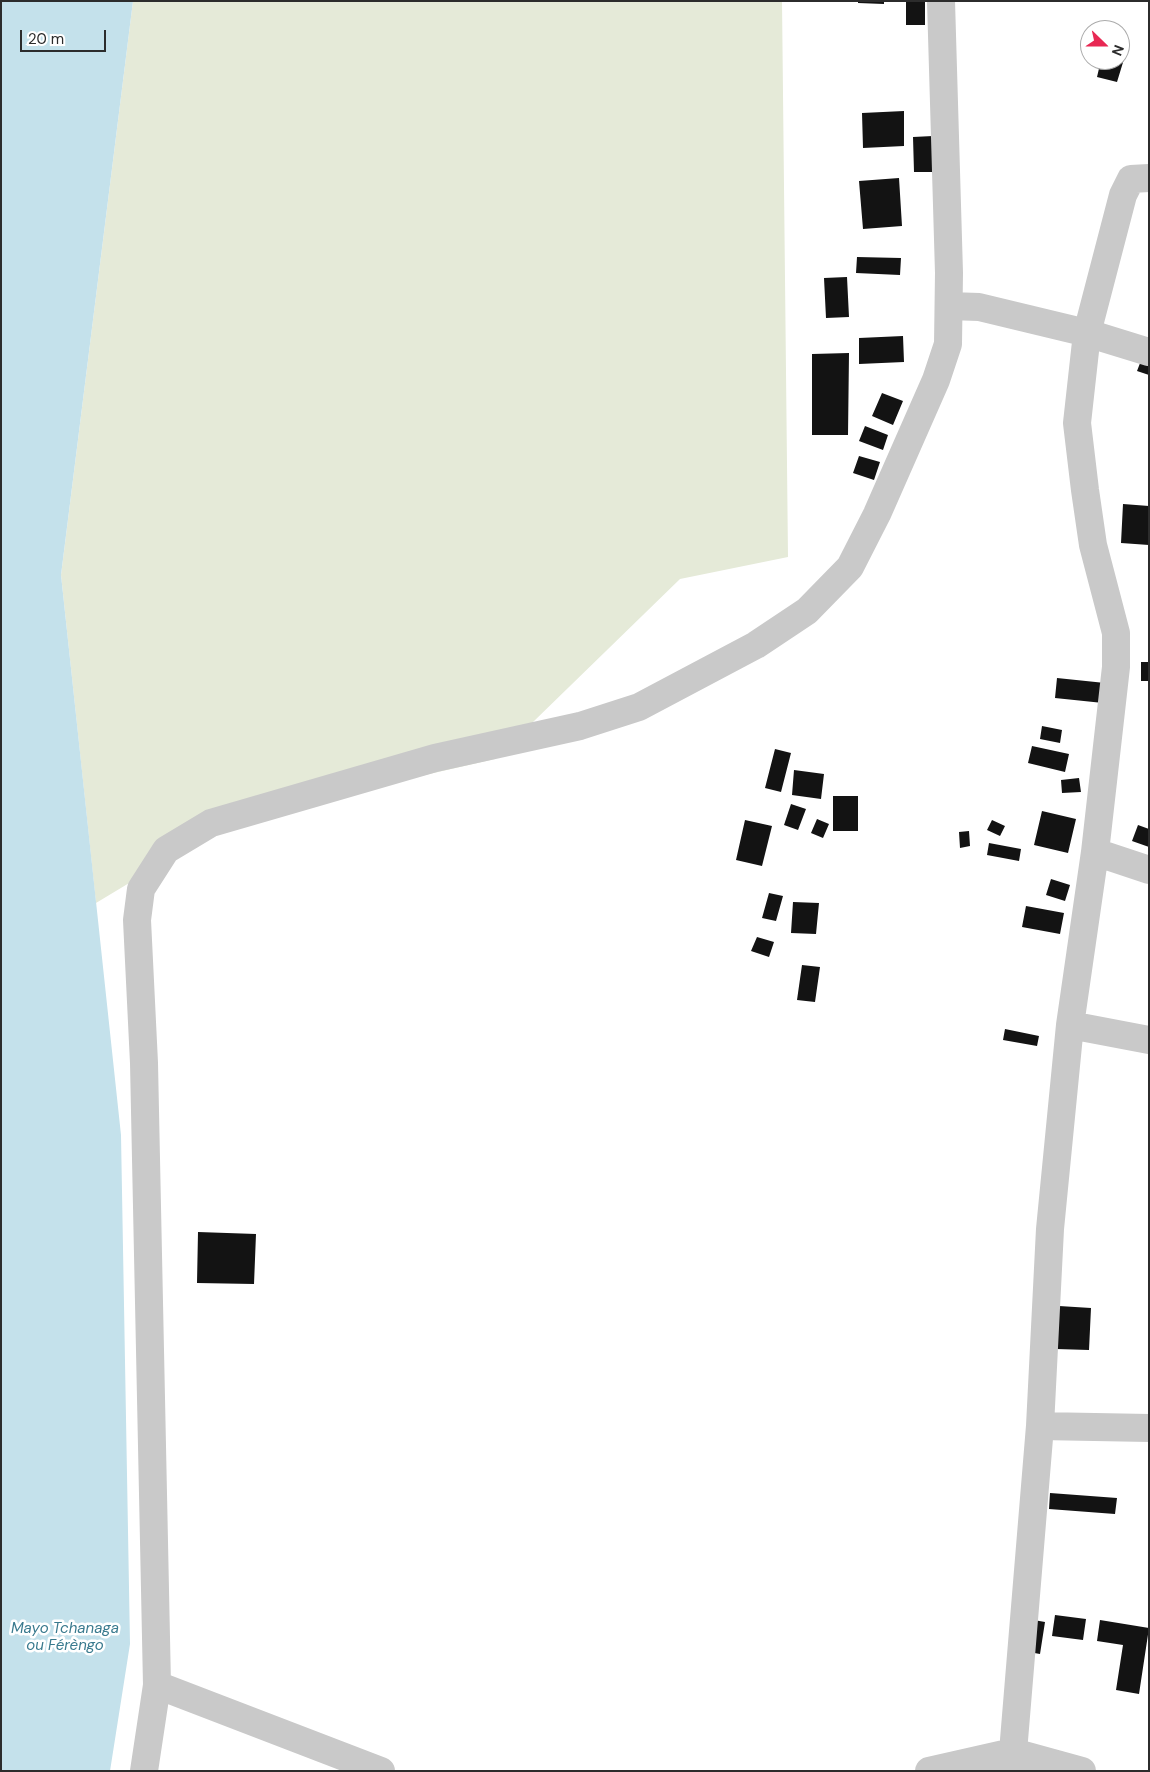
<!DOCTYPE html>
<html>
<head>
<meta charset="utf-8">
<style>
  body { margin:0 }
  #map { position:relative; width:1150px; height:1772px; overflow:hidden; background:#fff; font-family:"DM Sans",sans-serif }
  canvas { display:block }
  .frame { position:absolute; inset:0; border:2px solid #2c2c2c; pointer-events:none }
  .north { position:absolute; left:1080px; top:20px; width:50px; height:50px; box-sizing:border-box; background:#fff; border:1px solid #ababab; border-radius:50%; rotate:112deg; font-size:14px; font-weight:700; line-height:20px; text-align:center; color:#2c2c2c }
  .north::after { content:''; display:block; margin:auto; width:18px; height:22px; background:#e82853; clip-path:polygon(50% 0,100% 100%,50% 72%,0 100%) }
  .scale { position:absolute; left:20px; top:30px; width:86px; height:22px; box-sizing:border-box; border:2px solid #2c2c2c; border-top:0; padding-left:6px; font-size:15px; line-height:18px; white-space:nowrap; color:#2c2c2c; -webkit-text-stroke:4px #fff; paint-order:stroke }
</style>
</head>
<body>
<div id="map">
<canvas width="1150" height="1772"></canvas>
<div class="frame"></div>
<div class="north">N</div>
<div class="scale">20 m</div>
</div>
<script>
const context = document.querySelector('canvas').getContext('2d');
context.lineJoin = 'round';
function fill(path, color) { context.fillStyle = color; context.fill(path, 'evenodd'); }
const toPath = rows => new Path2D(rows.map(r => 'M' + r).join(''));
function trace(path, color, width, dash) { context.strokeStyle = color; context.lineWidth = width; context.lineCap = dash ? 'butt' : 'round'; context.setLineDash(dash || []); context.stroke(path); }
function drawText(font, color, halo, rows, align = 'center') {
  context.font = font + ' "DM Sans",sans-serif'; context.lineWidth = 5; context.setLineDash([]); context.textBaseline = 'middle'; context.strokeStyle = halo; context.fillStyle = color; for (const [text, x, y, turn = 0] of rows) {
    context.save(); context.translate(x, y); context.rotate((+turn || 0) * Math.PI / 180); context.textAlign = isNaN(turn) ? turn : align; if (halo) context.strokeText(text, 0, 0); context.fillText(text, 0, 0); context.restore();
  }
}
fill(toPath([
  [133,1,782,1,788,557,680,579,495,759,237,818,96,903,61,575]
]), '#e5ead8');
fill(toPath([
  [1,1,133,1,61,575,121,1135,130,1644,110,1771,1,1771]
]), '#c4e1eb');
fill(toPath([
  [858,1,884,1,884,4,858,3],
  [906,1,925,1,925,25,906,25],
  [1120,44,1128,46,1117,82,1097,77,1101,60,1120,60],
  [904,111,904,146,863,148,862,113],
  [933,136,934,172,914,172,913,137],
  [899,178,902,226,863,229,859,181],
  [857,257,901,258,900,275,856,273],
  [847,277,849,317,826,318,824,278],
  [903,336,904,362,859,364,859,338],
  [849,353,848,435,812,435,812,354],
  [1142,358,1149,360,1149,375,1137,371],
  [882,393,903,401,893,425,872,416],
  [865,426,888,435,883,450,859,441],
  [859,456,880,462,874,480,853,473],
  [1123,504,1149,506,1149,545,1121,543],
  [1141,662,1149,662,1149,681,1141,681],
  [1057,678,1105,683,1103,703,1055,698],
  [1042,726,1062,730,1060,743,1040,739],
  [1032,746,1069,754,1065,772,1028,763],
  [775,749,791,753,781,792,765,788],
  [794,770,824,774,821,799,792,795],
  [1079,778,1081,792,1062,793,1061,780],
  [833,796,858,796,858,831,833,831],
  [791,804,806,809,798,830,784,825],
  [1042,811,1076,819,1068,853,1034,845],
  [817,819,829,824,823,838,811,833],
  [745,820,772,826,762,866,736,860],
  [992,820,1005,826,1000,836,987,830],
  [1138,825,1149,829,1149,847,1132,841],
  [969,831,970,846,960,848,959,832],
  [989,843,1021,849,1019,861,987,855],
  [1051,879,1070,885,1065,901,1046,895],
  [769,893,783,896,776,921,762,918],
  [793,902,819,903,816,934,791,933],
  [1026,906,1064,913,1060,934,1022,927],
  [757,937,774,942,769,957,751,951],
  [802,965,820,967,815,1002,797,1000],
  [1005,1029,1039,1036,1037,1046,1003,1040],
  [198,1232,256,1234,254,1284,197,1283],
  [1059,1306,1091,1308,1089,1350,1056,1349],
  [1050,1493,1117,1498,1115,1514,1049,1509],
  [1055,1615,1086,1619,1083,1640,1052,1636],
  [1028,1619,1045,1622,1040,1654,1023,1651],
  [1100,1620,1149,1628,1139,1694,1116,1690,1123,1645,1097,1641]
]), '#131313');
trace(toPath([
  [1149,178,1131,179,1123,195,1087,333,1149,352],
  [949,306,979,307,1087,333,1077,423,1085,490,1093,545,1116,633,1116,667,1095,852,1070,1025,1050,1229,1040,1426,1149,1428],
  [1095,852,1149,870],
  [1070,1025,1149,1040],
  [157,1685,144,1063,137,920,141,889,166,850,211,823,435,758,580,726,639,707,756,645,807,611,850,567,877,514,936,380,948,344,949,273,941,1],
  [1011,1769,1013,1752,1082,1771],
  [144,1771,157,1685,381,1771],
  [929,1771,1013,1752,1040,1426]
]), '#c9c9c9', 28);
drawText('italic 15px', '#397a8e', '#fff', [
  ["Mayo Tchanaga",65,1629],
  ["ou Férèngo",65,1646]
]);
</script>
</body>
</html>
